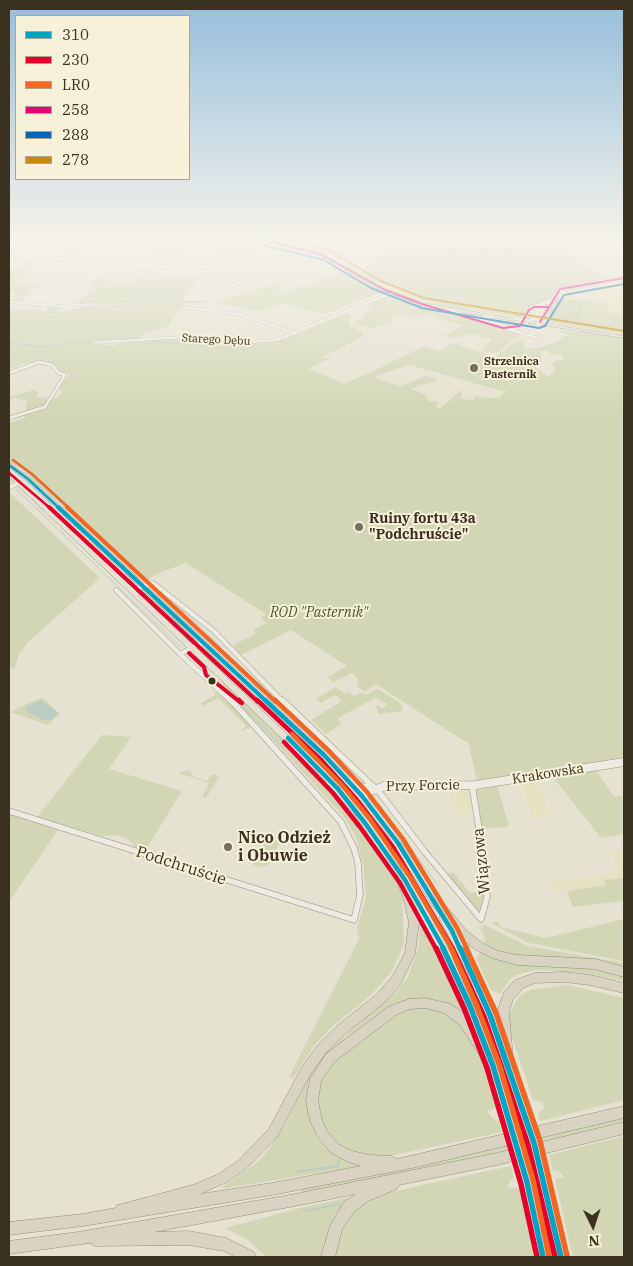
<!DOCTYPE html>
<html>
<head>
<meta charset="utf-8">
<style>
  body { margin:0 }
  #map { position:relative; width:633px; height:1266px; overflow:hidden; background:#e6e2d1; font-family:"IBM Plex Serif",serif }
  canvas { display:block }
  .frame { position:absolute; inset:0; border:10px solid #3b3121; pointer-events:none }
  .legend { position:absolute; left:15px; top:15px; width:175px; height:165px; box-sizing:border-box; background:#f6f1d8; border:1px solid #aba48f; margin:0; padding:6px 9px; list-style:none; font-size:15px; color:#3b3121 }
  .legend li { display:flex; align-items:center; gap:10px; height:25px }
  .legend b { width:25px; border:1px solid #aba48f }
  .north { position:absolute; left:568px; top:1201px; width:50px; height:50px; -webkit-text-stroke:4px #f6f1d8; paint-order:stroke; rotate:176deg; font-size:14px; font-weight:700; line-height:20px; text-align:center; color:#3b3121 }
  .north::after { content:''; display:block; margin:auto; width:18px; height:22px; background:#3b3121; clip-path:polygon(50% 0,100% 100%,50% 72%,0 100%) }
</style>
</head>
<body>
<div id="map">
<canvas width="633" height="1266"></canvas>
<div class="frame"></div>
<ul class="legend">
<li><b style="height:6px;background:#03a3c5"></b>310</li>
<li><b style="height:6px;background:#e4002b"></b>230</li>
<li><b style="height:6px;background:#f26522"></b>LR0</li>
<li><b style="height:6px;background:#e5007d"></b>258</li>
<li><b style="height:6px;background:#0065bd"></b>288</li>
<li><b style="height:6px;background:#c88908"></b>278</li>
</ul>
<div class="north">N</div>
</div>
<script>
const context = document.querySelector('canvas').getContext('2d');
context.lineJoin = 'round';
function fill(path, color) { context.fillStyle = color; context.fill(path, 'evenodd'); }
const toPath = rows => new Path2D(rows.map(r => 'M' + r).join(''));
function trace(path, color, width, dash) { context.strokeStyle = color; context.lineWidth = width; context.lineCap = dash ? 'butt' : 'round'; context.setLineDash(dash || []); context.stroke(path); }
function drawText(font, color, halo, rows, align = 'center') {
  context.font = font + ' "IBM Plex Serif",serif'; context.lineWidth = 4; context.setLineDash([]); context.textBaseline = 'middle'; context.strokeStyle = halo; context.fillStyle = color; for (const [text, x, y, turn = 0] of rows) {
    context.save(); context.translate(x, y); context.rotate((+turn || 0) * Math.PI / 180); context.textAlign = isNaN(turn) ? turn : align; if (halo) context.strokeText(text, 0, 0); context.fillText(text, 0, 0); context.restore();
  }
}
fill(toPath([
  [624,279,624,314,610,313,607,304,592,300,562,299,566,289],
  [538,779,550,817,533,818,520,782],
  [449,788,469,788,473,813,454,813],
  [624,851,624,878,605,880,607,885,553,891,550,883,619,872,610,853]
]), '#e5e2c2');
fill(toPath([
  [68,239,93,239,71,246,81,250,117,241,75,254,62,248,27,257,56,248,45,248,44,246],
  [135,239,200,239,211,242,197,247,192,245,166,255,162,253,189,244,184,242,156,251,126,242],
  [375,239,624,239,624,242,558,251,580,261,577,263,593,272,603,272,610,278,581,282,583,284,559,288,550,300,529,308,523,318,520,318,444,306,416,298,368,278,361,272,388,250,362,245,367,241,376,242,373,241],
  [254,240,257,240,228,250,261,241,268,243,255,247,258,249,246,253,242,251,215,260,209,258,222,254,218,251],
  [26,262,36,263,32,266,36,266,18,282,42,283,18,303,9,302,16,293,9,292,9,271,14,270,9,268,16,269],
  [346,271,383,292,324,314,284,303,260,311,216,303,278,282,285,286,277,289,284,292],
  [145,274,148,274,143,279,153,281,163,276,178,279,187,275,200,280,181,300,206,301,206,303,184,303,168,326,144,334,137,339,103,340,94,341,93,343,112,346,124,342,186,338,266,342,288,338,347,313,352,315,349,325,363,333,361,338,320,358,330,358,308,369,345,384,425,346,440,351,452,343,495,357,519,340,525,341,523,344,526,351,528,351,527,348,538,348,554,343,568,335,560,332,561,330,624,338,624,759,477,781,468,741,464,741,376,684,365,692,358,687,357,678,352,673,333,682,327,677,347,666,291,630,241,655,233,645,256,634,253,630,267,623,261,618,266,614,186,563,156,574,146,582,130,567,132,565,128,562,124,563,24,471,9,462,9,423,26,418,23,415,27,411,25,404,28,401,14,398,9,401,9,397,34,390,39,393,35,397,56,398,63,392,58,388,70,374,60,372,52,364,25,363,9,369,9,310,44,312,51,306,63,306,56,313,51,312,58,313,92,307,172,302,173,301,74,306,94,287,87,286,96,278,114,280,109,284,116,285,120,282,131,283,137,281],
  [547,350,550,354,563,356,563,360,557,360,551,364,556,369,549,376,544,375,540,370,530,365,533,362,529,361,542,362,540,352],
  [409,365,503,391,508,388,500,397,491,398,474,396,473,401,461,398,461,390,440,409,435,407,439,403,429,401,424,394,411,389,436,380,435,378,426,376,400,386,376,378,376,376],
  [392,294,418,303,520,334,519,338,513,340,496,353,485,352,482,351,492,339,473,334,454,338,444,336,463,325,434,318,433,315,421,315,416,318,402,313,403,316,394,315,390,317,393,321,372,328,355,324,356,321,363,320,364,314,371,310,367,304],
  [569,299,605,302,610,313,624,314,624,334,547,322,546,319,566,321,581,307,584,301],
  [9,492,100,578,28,642,19,654,14,670,9,664],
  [142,588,197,640,196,641,190,642,138,592],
  [206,650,319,754,355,793,346,791,323,765,202,653],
  [219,681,227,685,291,747,334,792,390,868,400,886,402,895,404,944,392,971,371,995,332,1027,313,1047,293,1079,289,1077,359,939,357,928,366,898,363,863,356,838,345,818,263,729,223,689,223,685],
  [336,687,345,694,349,692,354,696,361,693,366,695,377,689,381,691,401,704,403,711,379,714,375,706,378,705,382,708,387,704,375,698,338,718,341,724,326,734,311,720,342,701,335,695,321,703,316,699],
  [217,691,251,724,250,728,240,731,246,726,218,698,203,706,201,703,215,695,213,693],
  [42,697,60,714,48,725,10,712],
  [102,735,131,737,109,769,182,791,145,851,136,848,129,840,117,835,102,836,37,817],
  [189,770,194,777,207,781,212,774,220,776,206,798,202,797,209,783,178,773],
  [596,770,614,797,624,795,624,834,601,838,553,777],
  [497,785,509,827,482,828,475,792,476,790,494,787],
  [9,814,58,830,9,902],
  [267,837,280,841,269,864,262,867,253,865],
  [453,872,470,893,485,892,481,912,479,912,448,876,448,874],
  [624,878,624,901,573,907,567,891,606,885,604,880],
  [420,918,464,1010,460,1012,415,999,323,1059,316,1068,308,1088,307,1107,317,1138,324,1146,340,1157,361,1166,220,1189,258,1162,268,1150,286,1123,318,1059,398,990,408,977,418,949],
  [624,919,624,961,529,943,491,923,498,921,500,927,546,938],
  [485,925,527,946,619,962,624,964,624,970,602,964,506,954,484,946,485,938,480,928],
  [481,952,600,970,624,977,624,981,583,973,536,970,516,975,509,980,500,994,491,990,476,958],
  [568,985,624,998,624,1100,540,1121,538,1113,544,1109,542,1102,533,1100,510,1031,510,1013,519,996,530,990],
  [420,1006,444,1012,465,1028,479,1054,496,1108,487,1111,492,1118,499,1121,502,1132,389,1156,365,1155,349,1151,336,1143,325,1130,317,1108,321,1078,327,1066,389,1018,408,1009],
  [624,1116,624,1121,524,1147,301,1194,300,1190,523,1142],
  [624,1136,624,1257,573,1257,555,1179,564,1177,558,1171,553,1171,549,1155],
  [511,1166,514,1178,509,1182,508,1189,520,1187,534,1257,335,1257,343,1224,354,1210,366,1201,386,1193],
  [538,1181,549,1226,555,1257,549,1257,532,1182],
  [355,1196,341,1209,331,1224,322,1257,267,1257,248,1240,225,1228,304,1207]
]), '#d2d6b4');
fill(toPath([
  [557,298,584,301,579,322,546,319]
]), '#cdd0b3');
fill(toPath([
  [41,700,58,713,51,720,42,720,25,710,26,707]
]), '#bbccc4');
trace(toPath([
  [463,240,544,240,568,244],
  [448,244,489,250],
  [429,257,489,250,539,253],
  [372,264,402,239],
  [94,307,172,301,205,302],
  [20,310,41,311],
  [46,312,58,313,90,307],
  [515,316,524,310,520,304,528,297,525,289,529,284,546,279],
  [512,322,512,324],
  [150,341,248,350],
  [9,343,41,347,115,338,131,339],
  [9,460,24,470,86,525],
  [14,487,181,647],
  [88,527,147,581],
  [151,585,171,604,186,613,221,647],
  [224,651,308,729],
  [231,694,282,747],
  [333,752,337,757],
  [380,805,436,883]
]), '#bbccc4', 1);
trace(toPath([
  [296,1172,338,1166,339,1160],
  [305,1211,339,1204,340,1209]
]), '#bbccc4', 2);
const streetFar3 = toPath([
  [114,239,180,259,220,281,241,288,215,299],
  [9,242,16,243],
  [46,248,77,239],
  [9,255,62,264,159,270,182,276],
  [326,257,338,252,350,239],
  [63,262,93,253],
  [171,271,191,265],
  [205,272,273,251],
  [209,275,234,267],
  [284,281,337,263],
  [231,285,261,275],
  [9,302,60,306,93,304],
  [182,307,238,314,296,333],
  [182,323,192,308],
  [507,329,538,338],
  [530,336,538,324],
  [104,342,184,337,250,342,276,340,392,293]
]);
const streetFar2 = toPath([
  [9,373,39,362,52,365,59,373,65,375,45,407,9,418]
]);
const streetFar1 = toPath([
  [116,590,180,654,232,702],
  [132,590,153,583,214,631,283,702],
  [180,654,204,642]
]);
const street = toPath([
  [282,700,380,793,425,852,481,919,487,897,485,866,472,785],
  [9,811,354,920,360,895,358,863,354,848,341,822,231,700]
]);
const secondaryFar2 = toPath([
  [439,308,512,329,520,326,531,308,552,300],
  [483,322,482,318,492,316],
  [540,322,560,289,624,278]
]);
const secondaryFar1 = toPath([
  [9,487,20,483]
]);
const secondary = toPath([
  [350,781,359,787,373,788],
  [341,792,357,797,384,786,476,785,624,762]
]);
const primary = toPath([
  [256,239,263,239,324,254,379,286,423,303,514,319,516,320,514,321,421,305,377,288,322,256,256,239],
  [528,321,624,336,624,338,529,323,528,323,528,321],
  [9,463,30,478,328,754,365,794,393,830,440,902,442,905,440,908,437,909,434,908,387,834,359,798,322,758,26,480,9,467,9,463],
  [9,472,11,473,323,768,361,811,396,859,397,862,396,865,393,866,390,865,355,815,317,772,9,477,9,472],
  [405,875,408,876,449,950,492,1049,491,1053,487,1054,483,1053,442,955,401,879,402,876,405,875],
  [444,913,447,914,474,966,507,1046,506,1050,502,1051,498,1050,467,971,439,917,441,914,444,913],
  [506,1051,510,1052,511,1056,527,1105,526,1109,522,1110,518,1109,517,1105,501,1056,502,1052,506,1051],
  [492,1059,496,1060,497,1064,512,1109,511,1113,507,1114,503,1113,502,1109,487,1064,488,1060,492,1059],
  [543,1174,547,1176,549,1180,567,1257,555,1257,537,1180,539,1176,543,1174],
  [527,1176,531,1178,533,1182,549,1257,537,1257,521,1182,523,1178,527,1176]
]);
const highway = toPath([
  [391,854,394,855,412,893,419,922,415,954,400,985,384,1003,345,1034,325,1054,310,1075,277,1137,246,1169,227,1182,200,1194,272,1183,361,1166,346,1161,330,1152,319,1139,310,1121,306,1101,310,1079,326,1054,388,1007,409,999,425,998,451,1004,468,1017,499,1066,497,1070,493,1072,489,1070,460,1025,444,1013,425,1008,409,1009,396,1015,334,1062,321,1081,318,1101,322,1120,327,1131,338,1144,352,1151,369,1155,392,1156,397,1159,624,1106,624,1118,412,1168,272,1195,83,1226,9,1235,9,1222,83,1214,116,1208,117,1205,122,1204,193,1185,219,1174,238,1161,269,1129,302,1067,317,1046,337,1026,376,995,392,977,405,953,409,922,402,893,386,858,388,855,391,854],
  [435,897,439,898,467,931,484,944,498,951,517,955,595,959,624,967,624,977,595,969,517,965,492,958,476,950,459,937,431,904,430,901,431,898,435,897],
  [565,972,590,975,624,983,624,993,590,985,565,982,535,983,523,988,513,999,509,1012,513,1059,511,1063,507,1065,503,1063,501,1059,497,1012,504,992,515,980,535,973,565,972],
  [624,1122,624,1134,497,1165,399,1185,397,1189,368,1201,354,1212,342,1229,335,1257,321,1257,330,1226,344,1202,356,1194,295,1206,154,1232,189,1231,226,1238,254,1252,256,1257,236,1257,224,1251,189,1245,95,1246,90,1243,9,1254,9,1241,78,1232,295,1194,497,1153,624,1122],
  [543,1247,548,1249,550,1257,536,1257,538,1249,543,1247]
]);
trace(streetFar3, '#aca799', 3);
trace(streetFar2, '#aca799', 4);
trace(streetFar1, '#aca799', 5.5);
trace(street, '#aca799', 7);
trace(secondaryFar2, '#9b968a', 4.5);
trace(secondaryFar1, '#9b968a', 5);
trace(secondary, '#9b968a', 9);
trace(primary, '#918c80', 1);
trace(highway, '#918c80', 1);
trace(streetFar3, '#eeece2', 2.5);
trace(streetFar2, '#eeece2', 3);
trace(streetFar1, '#eeece2', 4.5);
trace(street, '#eeece2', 5.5);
trace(secondaryFar2, '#eeece2', 4);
trace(secondaryFar1, '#eeece2', 4.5);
trace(secondary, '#eeece2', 8);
fill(primary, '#e5e2d4');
fill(highway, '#d9d3c2');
const primaryBridgeFar1 = toPath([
  [515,318,531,321]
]);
const primaryBridge = toPath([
  [522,1105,543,1180],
  [507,1109,527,1182]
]);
trace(primaryBridgeFar1, '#918c80', 4.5, []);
trace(primaryBridge, '#918c80', 12, []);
trace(primaryBridgeFar1, '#e5e2d4', 4);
trace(primaryBridge, '#e5e2d4', 11);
trace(toPath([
  [9,465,28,479,59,508]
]), '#03a3c5', 2.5);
trace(toPath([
  [58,507,267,702]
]), '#03a3c5', 4);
trace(toPath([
  [265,700,325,756,362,796,398,843,452,931,460,949],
  [288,738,338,789,365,823,405,880,444,949]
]), '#03a3c5', 4.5);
trace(toPath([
  [443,948,470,1006,493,1066,527,1182,543,1257],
  [460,948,490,1015,534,1143,561,1257]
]), '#03a3c5', 5.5);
trace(toPath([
  [9,473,50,508]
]), '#e4002b', 2.5);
trace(toPath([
  [49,507,258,702],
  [189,653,204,667,206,675,240,702]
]), '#e4002b', 4);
trace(toPath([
  [239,700,242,703],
  [257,700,321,760,357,800,393,847,453,949],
  [284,742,333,793,360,827,400,883,436,949]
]), '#e4002b', 4.5);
trace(toPath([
  [436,948,464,1008,487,1068,521,1184,537,1257],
  [452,948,484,1017,528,1145,555,1257]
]), '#e4002b', 5.5);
trace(toPath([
  [13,460,32,474,69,508]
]), '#f26522', 2.5);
trace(toPath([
  [67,507,276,702]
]), '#f26522', 4);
trace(toPath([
  [275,700,329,751,367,792,403,839,457,928,467,949],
  [292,734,342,785,370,819,410,877,452,949]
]), '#f26522', 4.5);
trace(toPath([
  [451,948,476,1004,499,1064,533,1180,549,1256],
  [466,948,496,1013,540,1141,567,1256]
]), '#f26522', 5.5);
trace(toPath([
  [259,239,320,254,385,290,422,304,503,328,520,326,529,310,534,307,548,307],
  [540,322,560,289,624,278]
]), '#e5007d', 2);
trace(toPath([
  [263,245,324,260,371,288,422,308,539,328,545,326,564,295,624,284]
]), '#0065bd', 2);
trace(toPath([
  [285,239,326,249,381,281,424,298,624,331]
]), '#c88908', 2);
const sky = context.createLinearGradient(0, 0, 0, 417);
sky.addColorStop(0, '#96beda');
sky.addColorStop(0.57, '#f4f2ea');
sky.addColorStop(1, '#f4f2ea00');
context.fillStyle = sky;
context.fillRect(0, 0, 633, 417);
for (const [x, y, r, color] of [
  [474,368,5,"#776f5f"],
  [359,527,5,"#776f5f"],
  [212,681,4.5,"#3b3121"],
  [228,847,5,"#776f5f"]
]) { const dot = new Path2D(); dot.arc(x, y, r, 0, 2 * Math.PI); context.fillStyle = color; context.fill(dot); trace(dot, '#f6f1d8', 2); }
drawText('11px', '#3b3121', '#f6f1d8', [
  ["Starego Dębu",216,340,3]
]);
drawText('bold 11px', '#3b3121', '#f6f1d8', [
  ["Strzelnica",484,362],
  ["Pasternik",484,375]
], 'left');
drawText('bold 14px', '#3b3121', '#f6f1d8', [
  ["Ruiny fortu 43a",369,519],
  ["\"Podchruście\"",369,535]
], 'left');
drawText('italic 14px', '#465827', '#f6f1d8', [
  ["ROD \"Pasternik\"",319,613]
]);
drawText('14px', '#3b3121', '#f6f1d8', [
  ["Krakowska",548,774,-9],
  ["Przy Forcie",423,786,-1]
]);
drawText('bold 16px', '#3b3121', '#f6f1d8', [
  ["Nico Odzież",238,838],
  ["i Obuwie",238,856]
], 'left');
drawText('16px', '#3b3121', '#f6f1d8', [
  ["Wiązowa",482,861,-96],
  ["Podchruście",181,866,18]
]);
</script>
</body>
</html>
